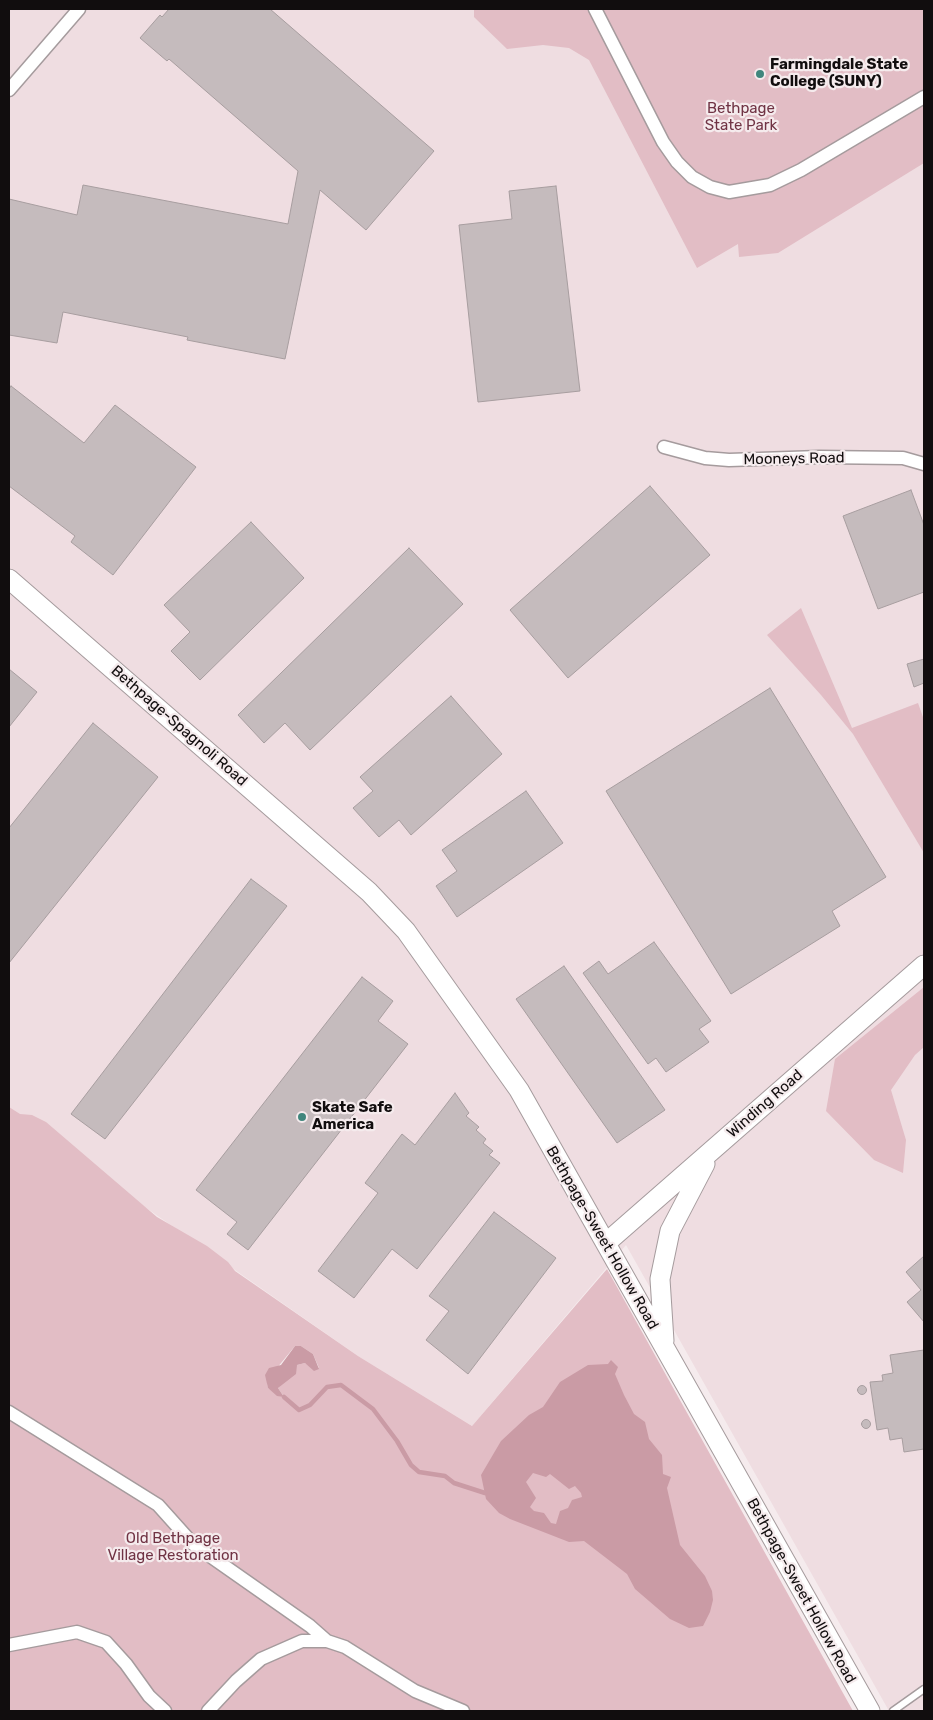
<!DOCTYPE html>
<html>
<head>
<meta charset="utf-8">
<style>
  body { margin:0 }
  #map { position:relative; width:933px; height:1720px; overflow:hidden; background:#f5ebed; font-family:Rubik,sans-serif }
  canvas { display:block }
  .frame { position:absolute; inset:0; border:10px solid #110d0e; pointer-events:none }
</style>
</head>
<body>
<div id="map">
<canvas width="933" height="1720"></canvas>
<div class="frame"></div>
</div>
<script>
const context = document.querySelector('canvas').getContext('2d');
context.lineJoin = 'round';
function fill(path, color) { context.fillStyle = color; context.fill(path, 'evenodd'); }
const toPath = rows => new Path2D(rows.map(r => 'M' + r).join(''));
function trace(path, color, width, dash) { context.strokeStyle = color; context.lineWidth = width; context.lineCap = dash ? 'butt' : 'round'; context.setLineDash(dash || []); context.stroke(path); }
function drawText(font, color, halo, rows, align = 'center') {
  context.font = font + ' Rubik,sans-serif'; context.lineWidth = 4.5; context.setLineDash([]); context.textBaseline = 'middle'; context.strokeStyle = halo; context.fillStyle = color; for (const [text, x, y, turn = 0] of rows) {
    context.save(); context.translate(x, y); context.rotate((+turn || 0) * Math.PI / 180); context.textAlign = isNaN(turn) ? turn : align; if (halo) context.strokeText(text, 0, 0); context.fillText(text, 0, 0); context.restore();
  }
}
fill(toPath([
  [9,9,924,9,924,1711,889,1711,626,1245,472,1426,358,1356,9,1112]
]), '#efdde1');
fill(toPath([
  [474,9,924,9,924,163,778,253,739,257,738,244,697,268,589,60,569,48,543,45,507,49,474,17],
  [801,608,852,728,918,703,924,720,924,853,853,734,821,695,767,635],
  [924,987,924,1047,915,1055,891,1090,906,1140,903,1173,874,1160,826,1111,835,1059],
  [9,1107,20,1114,32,1115,46,1122,157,1217,207,1246,228,1262,235,1271,358,1356,472,1426,607,1269,853,1711,9,1711],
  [295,1346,301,1346,313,1354,319,1368,305,1363,297,1365,278,1388,284,1397,268,1388,267,1380]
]), '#e2bdc5');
fill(toPath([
  [295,1346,301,1346,313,1354,319,1369,314,1371,305,1363,297,1365,296,1374,278,1388,284,1397,277,1396,268,1388,265,1375,269,1368,281,1365],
  [611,1360,618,1367,615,1374,624,1395,634,1414,645,1422,649,1439,662,1455,663,1474,671,1477,667,1488,680,1545,705,1576,712,1591,713,1600,710,1612,703,1626,689,1628,670,1619,635,1589,627,1574,584,1541,569,1542,510,1519,499,1513,486,1499,481,1475,501,1441,529,1415,543,1407,560,1382,588,1365,608,1364],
  [533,1473,546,1477,550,1474,569,1489,575,1486,581,1493,582,1497,572,1500,568,1508,560,1511,556,1524,551,1523,544,1513,534,1511,530,1507,536,1498,526,1482]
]), '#ca9ba5');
trace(toPath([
  [284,1397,299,1410,310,1405,327,1387,341,1385,373,1409,397,1441,411,1465,419,1472,445,1476,454,1483,485,1493]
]), '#ca9ba5', 4.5);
const building = toPath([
  [169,9,270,9,434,151,366,230,320,190,285,359,187,340,188,337,63,312,57,343,9,335,9,199,77,215,83,185,288,224,298,171,169,59,167,61,140,38,160,15,162,17,169,9],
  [556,186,580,391,478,402,459,225,512,219,509,191,556,186],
  [11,386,84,443,115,405,196,467,113,575,71,542,75,536,9,486,9,389,11,386],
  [650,486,710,555,568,678,510,610,650,486],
  [911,490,924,525,924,592,878,609,843,516,911,490],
  [251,522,304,578,200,680,171,651,190,632,164,605,251,522],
  [409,548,463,604,310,750,285,723,264,743,238,715,409,548],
  [924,659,924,683,914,687,907,664,924,659],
  [9,669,37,692,9,727,9,669],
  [770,688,886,877,832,911,840,926,731,994,606,791,770,688],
  [451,696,502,754,411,835,399,820,379,837,353,808,373,791,360,777,451,696],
  [93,723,158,777,9,963,9,828,93,723],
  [526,791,563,843,457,917,436,886,457,871,442,850,526,791],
  [251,879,287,906,105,1139,71,1114,251,879],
  [654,942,711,1021,699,1029,709,1042,666,1072,656,1058,648,1064,583,973,599,961,608,974,654,942],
  [564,966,665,1110,617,1143,516,999,564,966],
  [362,977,393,1001,378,1021,408,1044,248,1250,227,1234,237,1222,196,1190,362,977],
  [455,1093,469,1113,466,1116,479,1127,476,1130,486,1139,483,1143,493,1151,489,1155,500,1163,417,1269,392,1249,354,1298,318,1271,378,1193,365,1183,402,1134,415,1145,455,1093],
  [494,1212,556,1258,468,1374,426,1340,449,1311,429,1296,494,1212],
  [924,1256,924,1322,907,1302,921,1290,906,1272,924,1256],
  [924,1350,924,1449,904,1452,902,1438,890,1440,888,1428,877,1430,870,1382,883,1381,882,1375,893,1373,890,1355,924,1350],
  '857.5 1390a4.5 4.5 0 1 1 9 0a4.5 4.5 0 1 1-9 0Z',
  '861.5 1424a4.5 4.5 0 1 1 9 0a4.5 4.5 0 1 1-9 0Z'
]);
fill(building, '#c5bbbd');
trace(building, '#a89ea0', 1);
const lane = toPath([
  [893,1711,924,1689]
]);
const street = toPath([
  [595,9,663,142,677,162,692,177,710,187,729,192,770,185,801,170,924,97],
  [9,90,79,9],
  [664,447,705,458,729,460,819,457,903,458,924,464],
  [9,1412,158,1505,193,1544,310,1626,327,1641],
  [9,1645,77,1632,106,1642,126,1664,149,1696,165,1711],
  [208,1711,236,1681,261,1659,302,1641,327,1641,345,1647,415,1691,463,1711]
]);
const secondary = toPath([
  [9,579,369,892,406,931,519,1090,870,1711],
  [606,1243,924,965],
  [664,1341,660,1279,670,1231,705,1164]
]);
trace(lane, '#a59b9d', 9);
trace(street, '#a59b9d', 15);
trace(secondary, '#a59b9d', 21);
trace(lane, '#fff', 6);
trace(street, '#fff', 12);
trace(secondary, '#fff', 19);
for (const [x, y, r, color] of [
  [760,74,5,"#40867d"],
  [302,1117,5,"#40867d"]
]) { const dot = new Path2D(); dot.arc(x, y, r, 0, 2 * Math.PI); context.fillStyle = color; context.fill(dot); trace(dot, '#f5ebed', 2); }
drawText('bold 15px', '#110d0e', '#f5ebed', [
  ["Farmingdale State",770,65],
  ["College (SUNY)",770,82],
  ["Skate Safe",312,1108],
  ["America",312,1125]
], 'left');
drawText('15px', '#703344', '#f5ebed', [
  ["Bethpage",741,109],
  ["State Park",741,126],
  ["Old Bethpage",173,1539],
  ["Village Restoration",173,1556]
]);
drawText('15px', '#110d0e', '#f5ebed', [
  ["Mooneys Road",794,459,-1],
  ["Bethpage-Spagnoli Road",179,726,41],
  ["Winding Road",765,1104,-41],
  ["Bethpage-Sweet Hollow Road",602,1238,60],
  ["Bethpage-Sweet Hollow Road",801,1591,61]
]);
</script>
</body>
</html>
